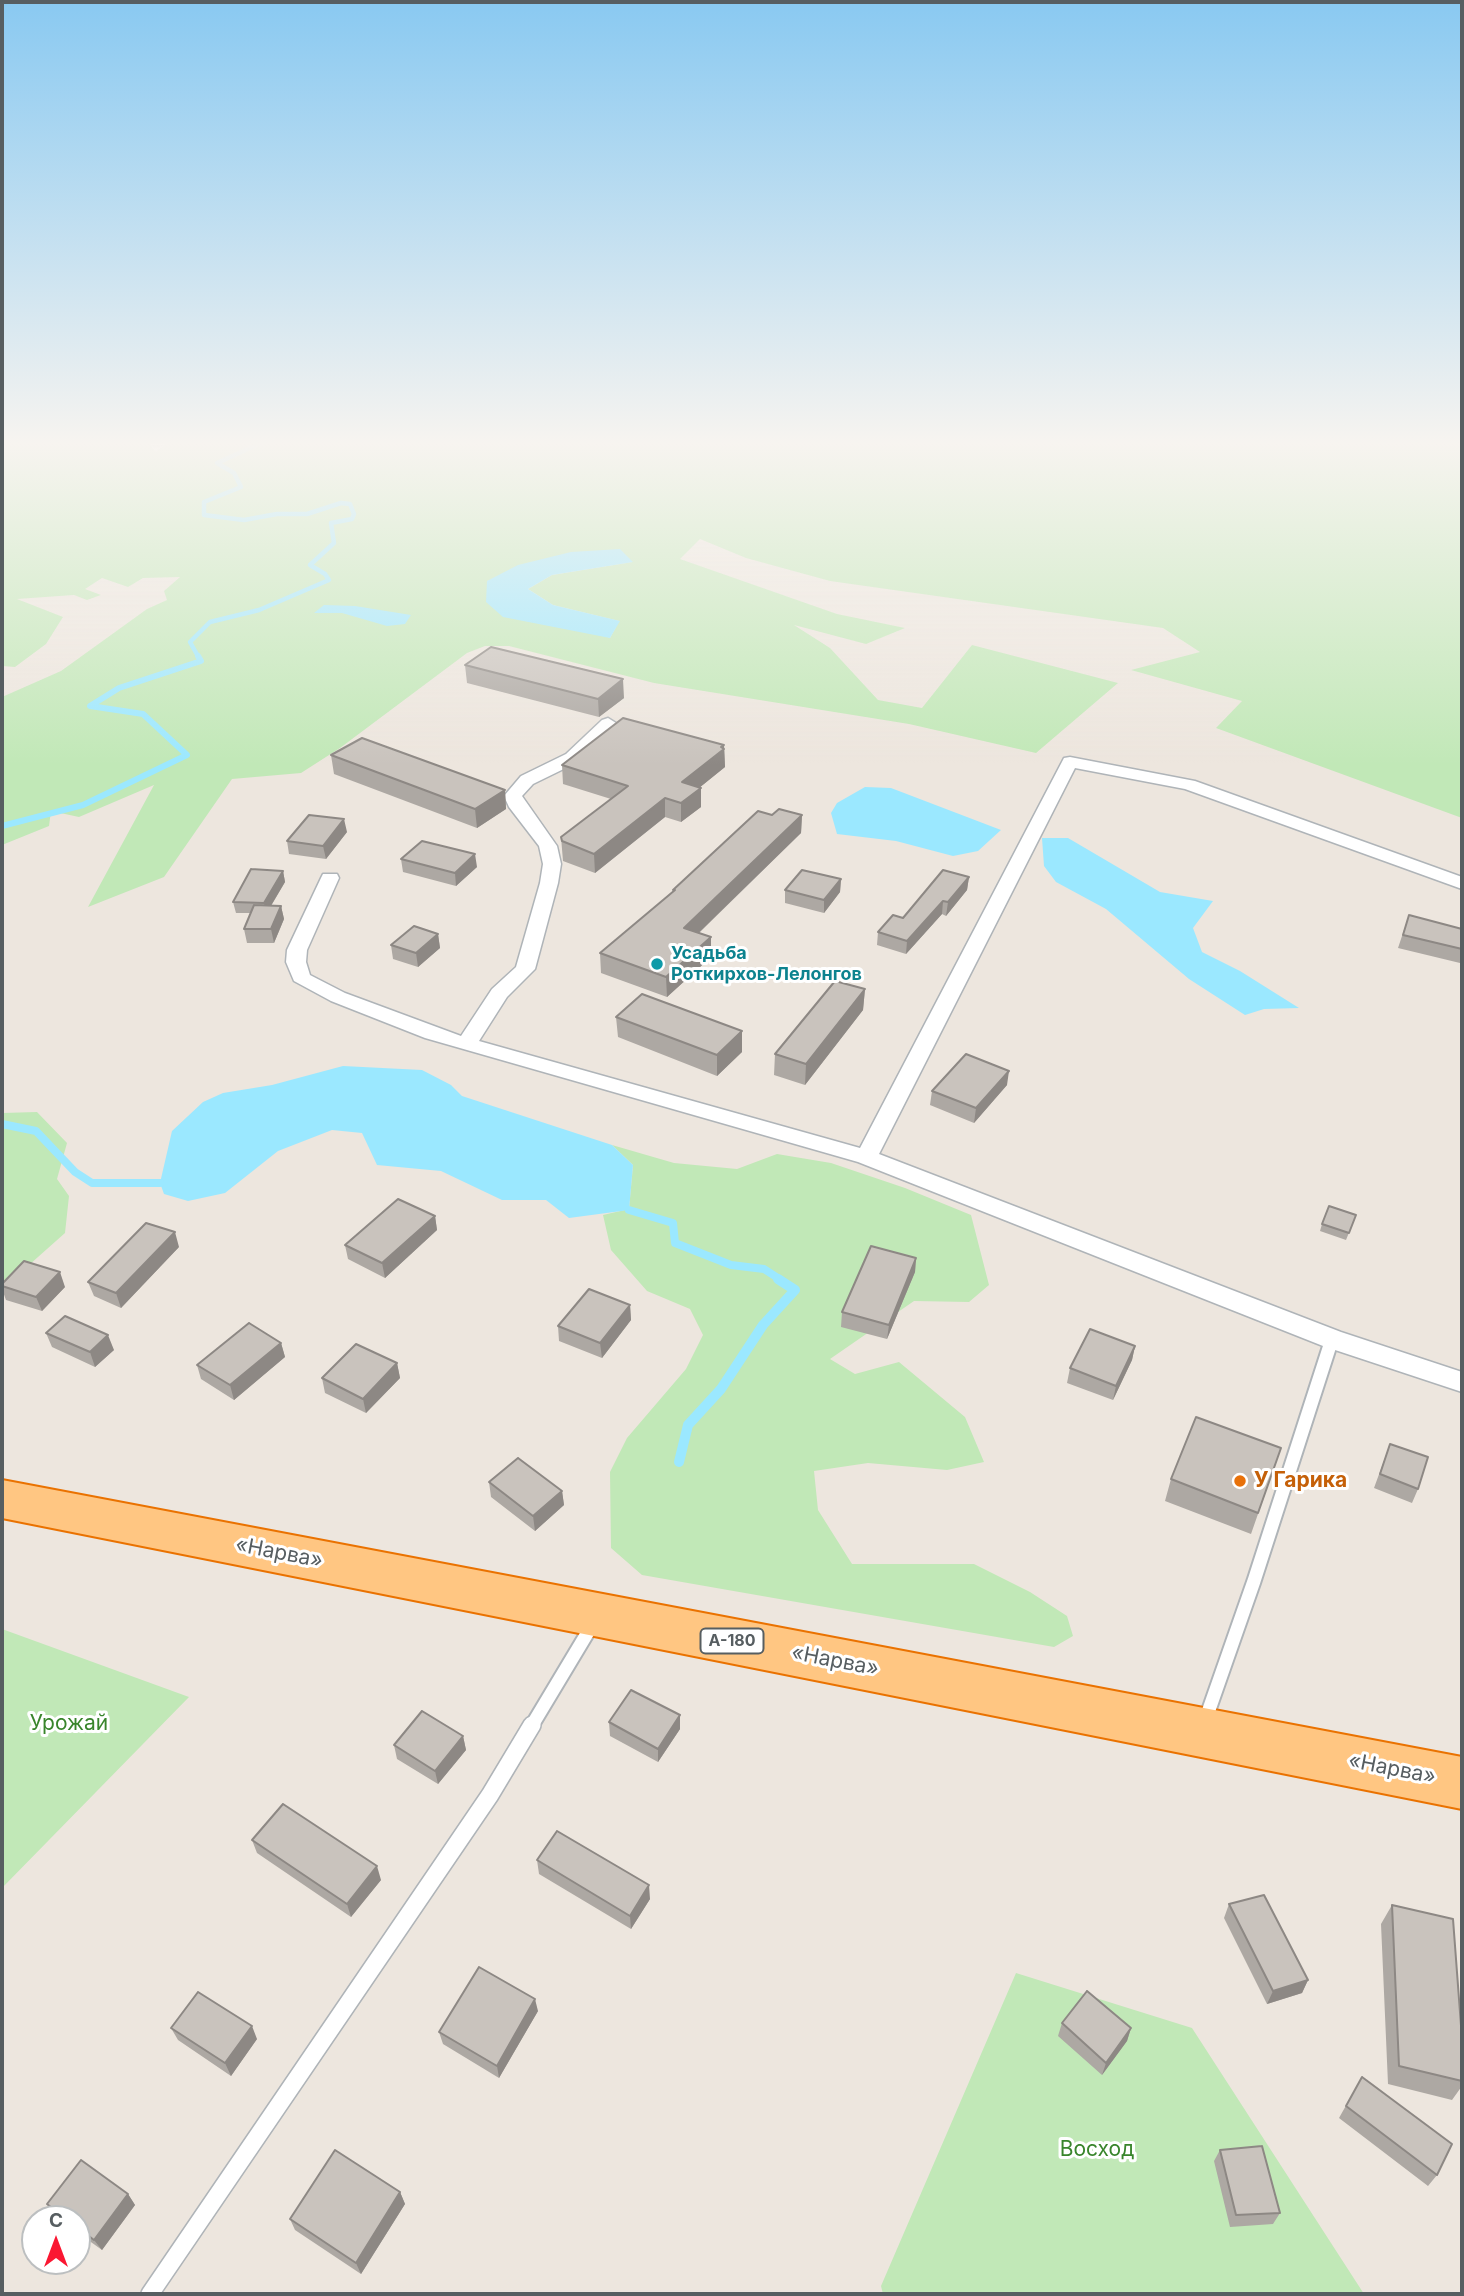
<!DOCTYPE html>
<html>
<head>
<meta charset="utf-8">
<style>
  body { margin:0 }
  #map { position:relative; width:1464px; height:2296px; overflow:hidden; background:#ede6de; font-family:Inter,sans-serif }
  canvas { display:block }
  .frame { position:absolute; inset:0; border:4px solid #575e61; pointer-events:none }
  .north { position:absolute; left:21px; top:2205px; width:70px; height:70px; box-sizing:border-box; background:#fff; border:2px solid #bcbfc0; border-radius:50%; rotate:0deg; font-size:19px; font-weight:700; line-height:28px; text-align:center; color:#575e61 }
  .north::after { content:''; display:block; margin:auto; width:24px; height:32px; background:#fa1732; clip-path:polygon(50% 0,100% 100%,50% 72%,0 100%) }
</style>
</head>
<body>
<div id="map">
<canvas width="1464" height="2296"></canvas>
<div class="frame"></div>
<div class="north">С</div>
</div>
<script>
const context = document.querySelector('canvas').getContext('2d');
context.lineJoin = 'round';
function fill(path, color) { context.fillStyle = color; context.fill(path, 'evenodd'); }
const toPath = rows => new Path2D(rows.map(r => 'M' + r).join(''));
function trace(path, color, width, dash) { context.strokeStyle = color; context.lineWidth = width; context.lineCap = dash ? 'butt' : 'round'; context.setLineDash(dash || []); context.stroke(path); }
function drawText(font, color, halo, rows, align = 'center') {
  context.font = font + ' Inter,sans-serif'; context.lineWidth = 6; context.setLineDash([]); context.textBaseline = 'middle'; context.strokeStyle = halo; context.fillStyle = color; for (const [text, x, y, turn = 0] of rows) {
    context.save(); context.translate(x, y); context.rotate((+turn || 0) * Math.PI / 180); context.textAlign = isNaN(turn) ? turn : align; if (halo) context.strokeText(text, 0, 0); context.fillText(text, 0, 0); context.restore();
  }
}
fill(toPath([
  [2,443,148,443,156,452,167,443,1462,443,1462,818,1216,728,1242,701,1131,670,1200,652,1163,628,830,581,746,558,700,539,680,559,837,614,905,628,866,644,794,625,830,648,878,700,922,708,972,645,1118,683,1036,753,909,724,654,683,509,646,485,646,467,653,340,748,301,773,232,779,164,877,88,907,154,785,79,817,51,811,49,826,2,845,2,697,61,671,147,609,167,600,164,591,180,577,143,578,128,587,102,578,85,589,101,595,87,600,74,595,17,599,63,617,46,644,15,667,2,666],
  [632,562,552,575,528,589,553,605,619,621,610,638,487,581],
  [37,1112,67,1143,57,1179,69,1196,65,1233,2,1289,2,1113],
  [612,1145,674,1163,737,1169,777,1154,831,1163,905,1188,971,1215,989,1285,969,1302,914,1301,830,1359,855,1374,899,1362,965,1417,984,1462,947,1470,868,1463,814,1471,818,1510,852,1564,974,1564,1030,1592,1067,1616,1073,1636,1054,1647,642,1575,611,1548,610,1472,627,1438,686,1369,703,1335,690,1309,647,1291,611,1250,603,1215,629,1209,633,1165],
  [2,1629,189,1697,2,1888],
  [1016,1973,1192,2028,1364,2294,883,2294,881,2286]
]), '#c1e8b7');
fill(toPath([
  [620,549,633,562,552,575,528,589,553,605,620,621,610,638,503,617,486,602,487,581,518,565,571,552],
  [324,605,355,606,411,615,405,624,387,626,342,613,314,613],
  [865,787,891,788,1001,830,978,851,953,856,896,841,837,834,831,813,837,803],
  [1042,838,1068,838,1160,892,1213,901,1193,928,1202,952,1240,971,1299,1008,1264,1009,1245,1015,1189,979,1106,909,1056,882,1044,866],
  [343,1066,422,1070,451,1085,462,1096,612,1145,633,1165,629,1210,569,1218,546,1200,502,1200,441,1171,377,1165,362,1133,332,1130,278,1151,225,1193,188,1201,164,1194,160,1183,172,1131,203,1102,223,1093,272,1085]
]), '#9be8ff');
trace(toPath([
  [199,658,190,642,210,622,259,610,329,580,325,574,310,565,334,543,331,523,352,519,354,514,350,504,341,503,307,514,277,514,244,520,204,515,204,502,241,487,234,473,217,463,261,443]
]), '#9be8ff', 4.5);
trace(toPath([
  [2,826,83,805,187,755,143,714,90,706,119,688,201,661,198,656]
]), '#9be8ff', 6);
trace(toPath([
  [2,1124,36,1131,75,1172,92,1183,160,1183],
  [629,1210,673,1223,675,1243,731,1265,764,1269,781,1280]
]), '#9be8ff', 8);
trace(toPath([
  [679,1462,688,1425,721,1389,763,1325,795,1290,778,1279]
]), '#9be8ff', 10);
const laneFar1 = toPath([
  [1205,1721,1254,1581,1332,1339],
  [531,1727,594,1622]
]);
const lane = toPath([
  [150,2294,490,1795,532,1725]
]);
const street = toPath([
  [608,718,616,723,578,762,533,784,522,796,557,846,561,864,558,883,535,969,507,997,479,1041,860,1148,1064,758,1070,757,1195,781,1462,877,1462,889,1185,789,1075,768,879,1154,1341,1332,1462,1372,1462,1392,1323,1346,858,1162,425,1038,331,1001,294,981,286,962,287,950,321,878,323,874,337,874,339,878,307,950,306,962,310,975,345,993,461,1036,492,989,516,967,540,883,543,864,539,846,509,807,504,796,521,776,566,754,602,720,608,718]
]);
const highway = toPath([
  [2,1480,1462,1757,1462,1809,2,1518,2,1480]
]);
trace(laneFar1, '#afb4b8', 17);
trace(lane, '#afb4b8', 20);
trace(street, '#afb4b8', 3);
trace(highway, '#ea7200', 4);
trace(laneFar1, '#fff', 13);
trace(lane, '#fff', 17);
fill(street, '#fff');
fill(highway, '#ffc682');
fill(toPath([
  [465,665,624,698,599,717,467,683],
  [724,745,725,767,700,787,701,788,701,807,681,822,665,817,595,873,563,861,561,837,611,799,563,784,562,765],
  [331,755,505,790,506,809,477,828,334,774],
  [772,815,802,815,801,833,699,933,711,957,667,997,601,973,600,953,673,892,673,890],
  [347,832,326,859,289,854,287,841],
  [401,859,477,867,456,886,403,872],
  [283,871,285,882,271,906,281,906,284,919,274,943,247,943,244,929,251,913,236,913,233,902],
  [969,877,967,890,946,916,942,914,906,954,877,945,878,932,903,918],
  [841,879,840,892,824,913,785,903,785,890],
  [1409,915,1462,929,1462,957,1460,963,1398,948],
  [438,934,440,948,418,967,393,959,391,945],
  [865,989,863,1010,805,1085,774,1075,775,1054],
  [616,1017,742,1031,742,1052,717,1076,618,1037],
  [1007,1085,974,1123,930,1105,932,1091],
  [1356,1215,1346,1240,1320,1231,1322,1224],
  [435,1216,437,1230,385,1278,348,1259,345,1245],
  [179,1247,121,1308,94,1296,88,1282],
  [916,1258,915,1272,887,1339,841,1327,842,1312],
  [2,1284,65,1287,42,1311,6,1300,2,1289],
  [630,1305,631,1320,602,1358,559,1341,558,1326],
  [46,1333,114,1350,95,1367,52,1347],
  [281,1343,285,1357,234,1400,201,1379,197,1365],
  [1135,1346,1132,1360,1113,1400,1067,1383,1070,1368],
  [397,1363,400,1378,366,1413,325,1393,322,1378],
  [1390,1444,1418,1489,1412,1503,1374,1488],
  [1281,1448,1251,1534,1165,1501,1171,1479],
  [489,1482,562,1491,564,1505,535,1531,491,1497],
  [680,1715,680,1729,658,1762,610,1736,609,1722],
  [463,1736,466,1750,438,1784,397,1759,394,1745],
  [252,1840,381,1880,351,1917,257,1853],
  [537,1860,650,1899,631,1929,539,1874],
  [1229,1904,1308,1980,1302,1993,1267,2004,1224,1918],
  [1392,1905,1462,2039,1462,2086,1452,2100,1388,2084,1381,1924],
  [538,2011,499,2078,443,2044,439,2032],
  [1062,2023,1131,2028,1127,2041,1102,2075,1058,2036],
  [171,2028,257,2039,231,2076,178,2040],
  [1362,2077,1437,2175,1428,2186,1339,2118],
  [1220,2150,1280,2213,1273,2224,1230,2227,1214,2161],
  [400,2192,405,2204,361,2274,295,2230,290,2219],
  [128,2194,135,2205,102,2250,77,2232,77,2219,60,2219,56,2216,47,2204]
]), '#ada8a3');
fill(toPath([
  [623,679,624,698,599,717,598,699],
  [724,745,725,767,683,801,682,782],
  [701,788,701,807,681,822,681,803],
  [505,790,506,809,477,828,475,809],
  [665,798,665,817,595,873,594,854],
  [802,815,801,833,684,947,684,928],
  [344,819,347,832,326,859,323,846],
  [475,854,477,867,456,886,455,873],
  [283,871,285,882,266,914,264,903],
  [969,877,967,890,946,916,948,902],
  [841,879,840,892,824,913,824,900],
  [943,901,942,914,906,954,907,941],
  [281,906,284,919,274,943,271,929],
  [438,934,440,948,418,967,416,953],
  [711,937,711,957,667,997,666,977],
  [865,989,863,1010,805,1085,806,1064],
  [742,1031,742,1052,717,1076,717,1055],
  [1009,1071,1007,1085,974,1123,976,1108],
  [435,1216,437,1230,385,1278,382,1263],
  [175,1232,179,1247,121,1308,116,1293],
  [916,1258,915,1272,887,1339,889,1325],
  [60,1272,65,1287,42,1311,36,1297],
  [630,1305,631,1320,602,1358,600,1343],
  [108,1335,114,1350,95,1367,90,1352],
  [281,1343,285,1357,234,1400,230,1385],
  [1135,1346,1132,1360,1113,1400,1116,1386],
  [397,1363,400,1378,366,1413,363,1399],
  [562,1491,564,1505,535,1531,533,1516],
  [680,1715,680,1729,658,1762,658,1749],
  [463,1736,466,1750,438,1784,435,1771],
  [377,1866,381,1880,351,1917,347,1904],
  [649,1885,650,1899,631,1929,630,1916],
  [1308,1980,1302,1993,1267,2004,1273,1991],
  [535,1999,538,2011,499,2078,497,2066],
  [252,2026,257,2039,231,2076,225,2063],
  [1131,2028,1127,2041,1102,2075,1106,2063],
  [400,2192,405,2204,361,2274,356,2263],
  [128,2194,135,2205,102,2250,94,2240]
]), '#8d8884');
const building = toPath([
  [491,647,623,679,598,699,465,665,491,647],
  [623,718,724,745,721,747,724,749,682,782,701,788,681,803,665,798,594,854,562,841,561,837,628,786,562,765,623,718],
  [362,738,505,790,475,809,331,755,362,738],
  [779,809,802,815,684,928,711,937,666,977,600,953,675,890,673,890,758,811,772,815,779,809],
  [309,815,344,819,323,846,287,841,309,815],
  [422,841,475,854,455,873,401,859,422,841],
  [251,869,283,871,264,903,233,902,251,869],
  [802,870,841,879,824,900,785,890,802,870],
  [943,870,969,877,948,902,943,901,907,941,878,932,893,915,903,918,943,870],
  [254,905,281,906,271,929,244,929,254,905],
  [1409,915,1462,929,1462,949,1403,935,1409,915],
  [414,926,438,934,416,953,391,945,414,926],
  [835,981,865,989,806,1064,775,1054,835,981],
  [642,994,742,1031,717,1055,616,1017,642,994],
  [966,1054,1009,1071,976,1108,932,1091,966,1054],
  [398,1199,435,1216,382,1263,345,1245,398,1199],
  [1329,1206,1356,1215,1349,1233,1322,1224,1329,1206],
  [146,1223,175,1232,116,1293,88,1282,146,1223],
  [871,1246,916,1258,889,1325,842,1312,871,1246],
  [24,1261,60,1272,36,1297,2,1286,2,1284,24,1261],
  [589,1289,630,1305,600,1343,558,1326,589,1289],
  [65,1316,108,1335,90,1352,46,1333,65,1316],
  [249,1323,281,1343,230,1385,197,1365,249,1323],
  [1090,1329,1135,1346,1116,1386,1070,1368,1090,1329],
  [356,1344,397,1363,363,1399,322,1378,356,1344],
  [1196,1417,1281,1448,1258,1513,1171,1479,1196,1417],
  [1390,1444,1428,1457,1418,1489,1380,1474,1390,1444],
  [518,1458,562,1491,533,1516,489,1482,518,1458],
  [631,1690,680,1715,658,1749,609,1722,631,1690],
  [422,1711,463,1736,435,1771,394,1745,422,1711],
  [283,1804,377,1866,347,1904,252,1840,283,1804],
  [557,1831,649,1885,630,1916,537,1860,557,1831],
  [1264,1895,1308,1980,1273,1991,1229,1904,1264,1895],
  [1392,1905,1453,1919,1462,2039,1462,2081,1399,2066,1392,1905],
  [479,1967,535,1999,497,2066,439,2032,479,1967],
  [1087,1991,1131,2028,1106,2063,1062,2023,1087,1991],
  [198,1992,252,2026,225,2063,171,2028,198,1992],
  [1362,2077,1452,2144,1437,2175,1346,2106,1362,2077],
  [1262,2146,1280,2213,1236,2215,1220,2150,1262,2146],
  [335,2150,400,2192,356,2263,290,2219,335,2150],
  [81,2160,128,2194,94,2240,77,2227,77,2219,66,2219,47,2204,81,2160]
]);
fill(building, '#c9c3bd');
trace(building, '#8d8884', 2);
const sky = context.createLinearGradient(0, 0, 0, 765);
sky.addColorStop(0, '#89c9f1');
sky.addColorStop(0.58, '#f7f4f0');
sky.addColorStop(1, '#f7f4f000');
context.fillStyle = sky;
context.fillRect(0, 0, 1464, 765);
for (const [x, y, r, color] of [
  [657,964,7,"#0f9aa8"],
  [1240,1481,7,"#e8710a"]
]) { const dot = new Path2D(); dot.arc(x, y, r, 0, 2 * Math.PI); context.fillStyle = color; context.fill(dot); trace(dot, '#fff', 2.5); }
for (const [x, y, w] of [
  [732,1641,63]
]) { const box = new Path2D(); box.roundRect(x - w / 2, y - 12.5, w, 25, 5); context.fillStyle = '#fff'; context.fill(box); trace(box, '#575e61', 2); }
drawText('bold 16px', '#575e61', null, [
  ["А-180",732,1641]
]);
drawText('bold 18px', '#0d838f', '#fff', [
  ["Усадьба",671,954],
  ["Роткирхов-Лелонгов",671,975]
], 'left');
drawText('bold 21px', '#c56008', '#fff', [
  ["У Гарика",1254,1481]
], 'left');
drawText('21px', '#575e61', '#fff', [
  ["«Нарва»",279,1553,11],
  ["«Нарва»",835,1661,11],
  ["«Нарва»",1392,1769,11]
]);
drawText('21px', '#39852c', '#fff', [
  ["Урожай",69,1724],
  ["Восход",1097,2150]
]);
</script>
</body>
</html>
